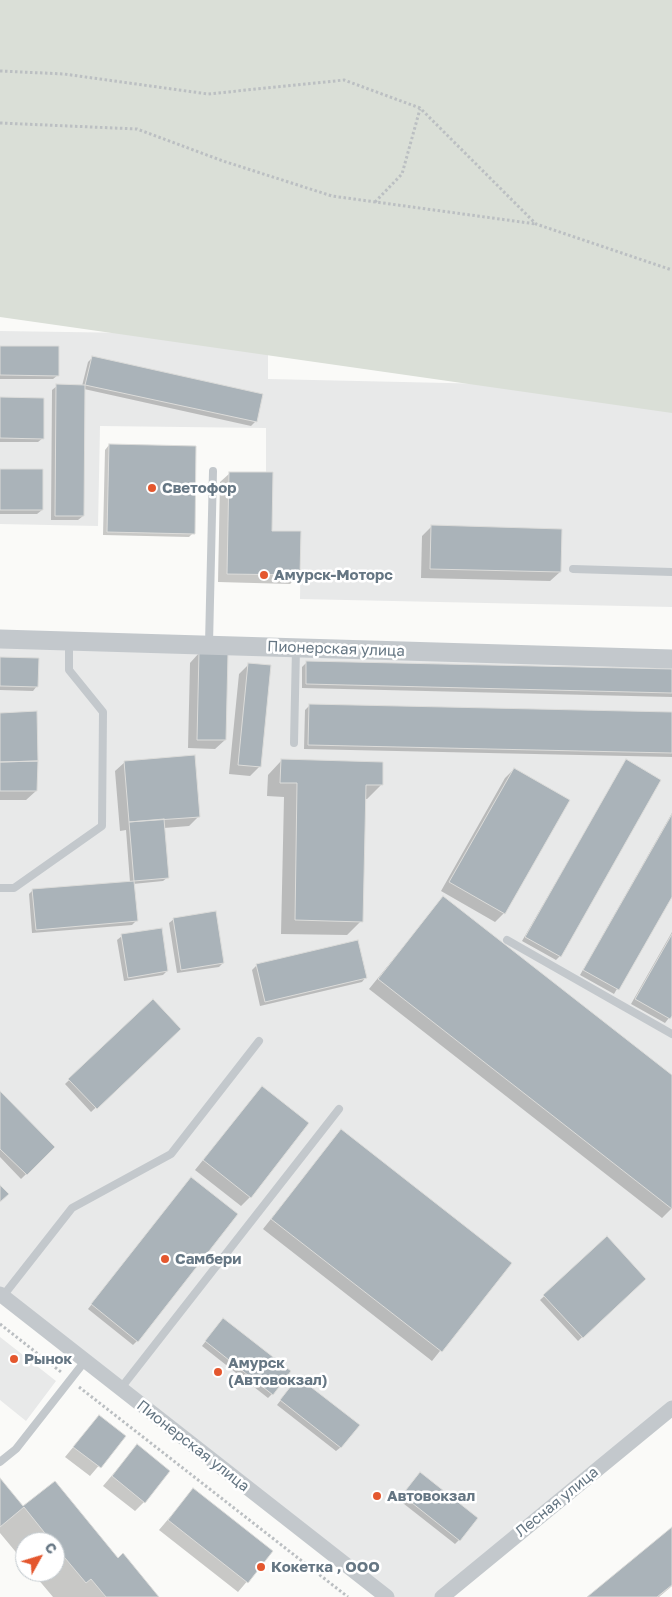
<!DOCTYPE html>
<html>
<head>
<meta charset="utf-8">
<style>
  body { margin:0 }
  #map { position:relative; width:672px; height:1597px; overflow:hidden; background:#fafaf8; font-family:"Golos Text",sans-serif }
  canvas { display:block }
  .north { position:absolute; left:15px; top:1532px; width:50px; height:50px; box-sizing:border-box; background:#fff; border:1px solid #c1c8cd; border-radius:50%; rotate:51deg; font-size:14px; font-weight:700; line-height:20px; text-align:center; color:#657683 }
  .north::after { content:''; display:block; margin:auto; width:18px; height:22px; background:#e4572e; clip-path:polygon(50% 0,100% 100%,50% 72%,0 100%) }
</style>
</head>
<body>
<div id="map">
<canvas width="672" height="1597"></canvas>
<div class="north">С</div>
</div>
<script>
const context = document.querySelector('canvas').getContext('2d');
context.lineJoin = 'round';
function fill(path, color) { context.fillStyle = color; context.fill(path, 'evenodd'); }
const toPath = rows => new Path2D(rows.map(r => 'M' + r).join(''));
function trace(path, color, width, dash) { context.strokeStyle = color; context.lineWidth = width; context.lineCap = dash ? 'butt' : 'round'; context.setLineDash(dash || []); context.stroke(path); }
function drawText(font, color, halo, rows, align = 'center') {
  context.font = font + ' "Golos Text",sans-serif'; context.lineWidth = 5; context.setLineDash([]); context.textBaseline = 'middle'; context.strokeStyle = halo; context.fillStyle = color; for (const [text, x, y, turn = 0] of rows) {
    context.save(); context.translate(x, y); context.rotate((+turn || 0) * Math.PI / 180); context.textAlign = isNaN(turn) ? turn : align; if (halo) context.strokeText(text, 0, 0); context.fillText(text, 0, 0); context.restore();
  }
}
fill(toPath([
  [0,331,268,335,268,379,672,388,672,607,300,599,301,532,272,531,266,472,266,428,100,426,98,526,0,524],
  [0,639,672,659,672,1408,442,1597,387,1597,0,1294],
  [0,1337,56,1381,26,1421,0,1400]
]), '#e8e9e9');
fill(toPath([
  [0,0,672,0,672,413,0,317]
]), '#dadfd7');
fill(toPath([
  [0,347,58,375,53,379,0,379],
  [92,358,255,422,251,426,84,389,83,516,78,520,51,520,52,390,57,386,82,386,88,362],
  [0,398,43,438,38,442,0,442],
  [109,445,193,533,189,537,103,535,105,450],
  [0,470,42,510,37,514,0,514],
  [230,473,299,575,290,584,218,582,220,482],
  [431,527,560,572,550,581,421,578,422,536],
  [199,653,225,740,215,749,188,748,190,663],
  [0,658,37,686,33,691,0,690],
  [307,662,672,671,672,697,302,688,302,667],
  [249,664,260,766,250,776,229,774,239,674],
  [310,705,672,713,672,757,304,749,305,710],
  [0,714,36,791,26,800,0,800],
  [281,761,381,785,367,799,364,799,361,921,347,935,281,934,284,797,267,796,268,775],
  [626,761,560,956,556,960,522,941],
  [125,762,199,816,189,826,164,828,168,877,163,881,133,884,136,921,132,925,32,933,29,894,33,890,130,882,126,830,120,831,115,771],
  [514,769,504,913,495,922,441,891,505,778],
  [672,813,672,894,614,994,580,975],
  [443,898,672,1077,672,1208,662,1218,369,989],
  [174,919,223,963,219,967,177,973,169,923],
  [672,932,672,1014,665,1023,631,1004],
  [122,936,167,971,163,975,124,981,117,940],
  [256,966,366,977,362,982,260,1006,252,970],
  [153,1001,180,1029,91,1112,65,1084],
  [262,1087,250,1197,241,1206,195,1170],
  [0,1093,54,1147,21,1179,0,1157],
  [341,1131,510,1263,432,1361,263,1229],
  [191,1178,137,1341,133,1345,88,1309],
  [607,1238,644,1279,578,1341,540,1300],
  [219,1324,272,1394,268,1398,202,1346],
  [294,1383,341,1447,336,1451,277,1405],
  [99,1416,124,1436,90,1476,65,1457],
  [137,1446,144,1502,135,1511,103,1486],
  [416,1478,459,1540,455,1544,399,1500],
  [0,1480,23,1508,55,1483,118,1560,157,1597,53,1597,32,1572,55,1572,55,1542,25,1542,25,1563,0,1533],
  [193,1490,272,1552,238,1592,159,1530],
  [672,1528,672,1586,659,1597,589,1597]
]), '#0003');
const building = toPath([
  [0,346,59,346,59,376,0,375,0,346],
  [92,356,263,394,257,422,85,385,92,356],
  [56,384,85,385,84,516,55,516,56,384],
  [0,397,44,398,44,439,0,438,0,397],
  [109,444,196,446,195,534,107,532,109,444],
  [0,469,43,469,43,510,0,510,0,469],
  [229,472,273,472,272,531,301,531,300,575,227,574,229,472],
  [431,525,562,529,561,572,430,569,431,525],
  [199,652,228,653,226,740,197,740,199,652],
  [0,657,39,658,38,687,0,686,0,657],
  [306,661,672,669,672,693,306,684,306,661],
  [248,663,271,665,261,767,238,765,248,663],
  [309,704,672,712,672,753,308,745,309,704],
  [37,711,38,761,0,762,0,713,37,711],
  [195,755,200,817,129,822,124,761,195,755],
  [281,759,383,762,383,785,366,785,363,922,295,920,297,783,280,783,281,759],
  [626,759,661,780,561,957,525,937,626,759],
  [38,761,37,791,0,791,0,762,38,761],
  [514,768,570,800,505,914,449,882,514,768],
  [672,814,672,897,619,990,583,970,672,814],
  [164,819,169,878,134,881,129,822,164,819],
  [134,881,138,921,36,930,32,889,134,881],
  [443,896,672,1075,672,1209,378,979,443,896],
  [216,911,224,963,181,970,173,918,216,911],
  [162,928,168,971,128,978,121,934,162,928],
  [672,934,672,1016,670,1019,635,999,672,934],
  [358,940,367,978,265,1002,256,964,358,940],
  [153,999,181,1029,97,1109,68,1079,153,999],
  [262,1086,309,1123,251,1198,203,1160,262,1086],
  [0,1091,55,1147,27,1175,0,1149,0,1091],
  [341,1129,512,1263,442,1352,271,1219,341,1129],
  [191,1177,238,1214,138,1342,91,1304,191,1177],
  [0,1185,9,1194,0,1202,0,1185],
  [607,1236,646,1279,583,1338,543,1295,607,1236],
  [223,1318,291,1371,273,1395,205,1341,223,1318],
  [298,1377,360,1425,341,1448,280,1400,298,1377],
  [99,1415,126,1436,101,1468,73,1447,99,1415],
  [137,1444,170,1471,145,1503,112,1476,137,1444],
  [420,1472,478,1518,460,1541,402,1495,420,1472],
  [0,1478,23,1506,55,1481,118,1558,123,1553,159,1597,106,1597,91,1579,86,1583,55,1546,55,1542,52,1542,24,1507,0,1527,0,1478],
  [193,1488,273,1551,248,1583,168,1520,193,1488],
  [672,1527,672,1585,657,1597,587,1597,672,1527]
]);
fill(building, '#aab3b9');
trace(building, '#dcdcda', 1);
trace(toPath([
  [0,71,64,74,208,94,344,80,420,108,536,224,672,270],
  [0,123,137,129,223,161,332,196,536,224],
  [375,202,402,174,420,109],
  [0,1324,61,1372],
  [79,1387,348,1597]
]), '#bbbfc2', 3, [2.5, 2.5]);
trace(toPath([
  [573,569,672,572],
  [209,644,213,471],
  [294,743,296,648],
  [0,888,14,888,102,826,103,712,69,670,69,641],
  [507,940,672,1034],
  [3,1296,72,1208,171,1154,259,1041],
  [121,1388,339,1109],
  [0,1462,16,1449,85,1361]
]), '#c3c8cc', 8);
trace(toPath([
  [0,1294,387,1597],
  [442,1597,672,1408]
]), '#c3c8cc', 15);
trace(toPath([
  [0,639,672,659]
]), '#c3c8cc', 19);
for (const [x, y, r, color] of [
  [152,488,5,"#e4572e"],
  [264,575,5,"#e4572e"],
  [165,1259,5,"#e4572e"],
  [14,1359,5,"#e4572e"],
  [218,1372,5,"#e4572e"],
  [377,1496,5,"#e4572e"],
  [261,1567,5,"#e4572e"]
]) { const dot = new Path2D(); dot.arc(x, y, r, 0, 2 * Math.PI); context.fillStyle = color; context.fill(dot); trace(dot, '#fff', 2); }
drawText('bold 15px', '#657683', '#fff', [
  ["Светофор",162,488],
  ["Амурск-Моторс",274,575],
  ["Самбери",175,1259],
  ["Рынок",24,1359],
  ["Амурск",228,1363],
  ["(Автовокзал)",228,1380],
  ["Автовокзал",387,1496],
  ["Кокетка , ООО",271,1567]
], 'left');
drawText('15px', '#657683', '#fff', [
  ["Пионерская улица",336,649,2],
  ["Пионерская улица",193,1446,38],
  ["Лесная улица",557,1502,-39]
]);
</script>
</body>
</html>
